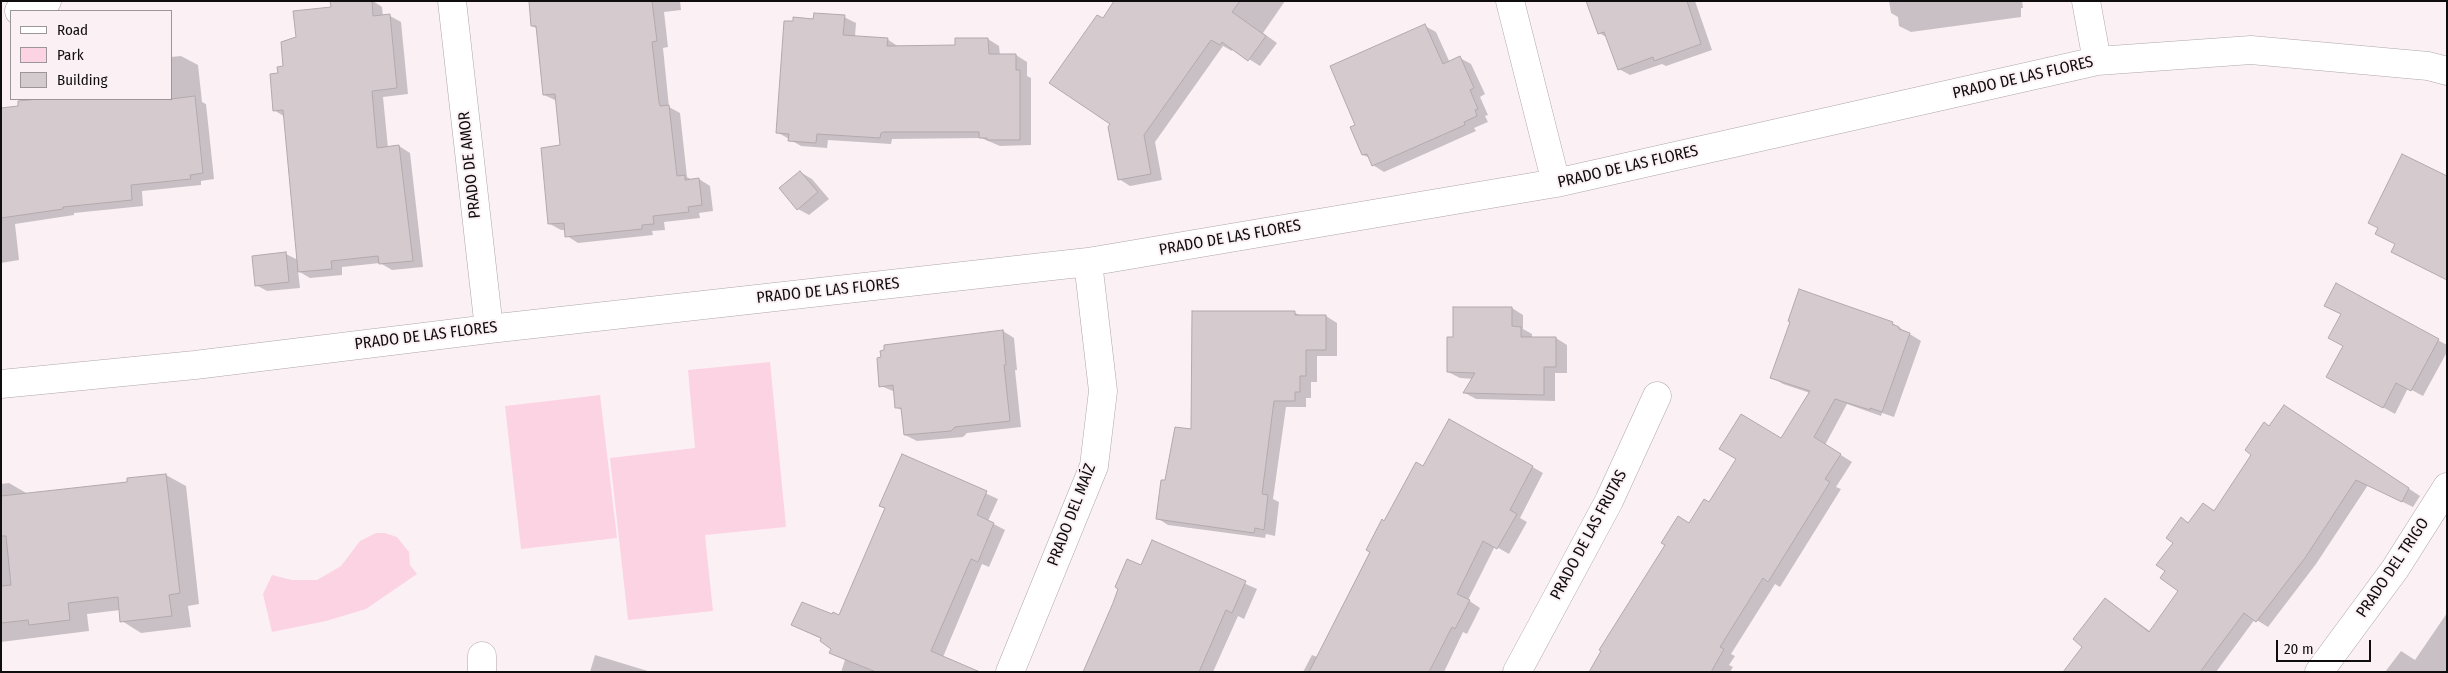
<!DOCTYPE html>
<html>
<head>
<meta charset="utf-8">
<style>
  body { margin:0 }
  #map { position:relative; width:2448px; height:673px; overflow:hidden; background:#fbf1f5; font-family:"Fira Sans Condensed",sans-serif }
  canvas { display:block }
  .frame { position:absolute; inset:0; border:2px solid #100d0e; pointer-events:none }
  .legend { position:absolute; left:10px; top:10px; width:162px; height:90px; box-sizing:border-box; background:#fbf1f5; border:1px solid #9d9699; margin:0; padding:6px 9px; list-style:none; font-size:15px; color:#100d0e }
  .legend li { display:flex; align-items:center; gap:10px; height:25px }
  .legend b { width:25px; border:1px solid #9d9699 }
  .scale { position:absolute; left:2276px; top:640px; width:95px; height:22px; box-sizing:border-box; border:2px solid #100d0e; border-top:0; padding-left:6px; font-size:15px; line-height:18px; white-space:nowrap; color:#100d0e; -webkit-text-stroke:4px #fbf1f5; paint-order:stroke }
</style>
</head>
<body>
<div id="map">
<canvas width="2448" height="673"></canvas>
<div class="frame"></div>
<ul class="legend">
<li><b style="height:6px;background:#fff"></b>Road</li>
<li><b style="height:14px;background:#fcd3e2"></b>Park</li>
<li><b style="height:14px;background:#d5cbce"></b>Building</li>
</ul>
<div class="scale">20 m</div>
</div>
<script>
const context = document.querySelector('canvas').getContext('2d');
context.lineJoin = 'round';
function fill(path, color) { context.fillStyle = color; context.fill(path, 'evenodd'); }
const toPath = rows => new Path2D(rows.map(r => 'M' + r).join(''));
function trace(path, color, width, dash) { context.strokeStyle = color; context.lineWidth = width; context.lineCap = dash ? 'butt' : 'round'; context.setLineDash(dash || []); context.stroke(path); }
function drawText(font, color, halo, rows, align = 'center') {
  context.font = font + ' "Fira Sans Condensed",sans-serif'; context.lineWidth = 4; context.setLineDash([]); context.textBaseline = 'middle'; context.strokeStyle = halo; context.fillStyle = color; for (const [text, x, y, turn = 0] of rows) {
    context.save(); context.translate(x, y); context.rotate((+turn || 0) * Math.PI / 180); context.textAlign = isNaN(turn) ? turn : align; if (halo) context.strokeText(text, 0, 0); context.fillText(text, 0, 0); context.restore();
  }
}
fill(toPath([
  [770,362,786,527,705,535,713,611,628,620,610,458,695,448,688,370],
  [600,395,617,538,521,549,505,406],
  [376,533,385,533,397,537,409,552,410,565,417,574,366,609,326,621,272,632,263,594,272,575,292,580,317,580,341,566,360,541]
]), '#fcd3e2');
fill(toPath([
  [331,1,373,1,382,7,383,16,390,16,401,22,408,94,383,97,388,148,399,146,410,153,423,267,392,270,380,263,342,267,342,275,310,278,298,271,300,288,267,291,256,285,286,254,298,260,285,117,274,110,279,74,285,67,297,38,332,9],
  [534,1,680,1,681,10,664,12,668,47,663,48,669,107,680,113,687,177,692,180,699,179,710,186,713,211,699,213,700,218,664,222,665,230,652,231,653,235,578,243,567,236,566,230,561,230,550,224,562,147,557,101,544,95,538,29,532,26],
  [1136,1,1285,1,1263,33,1277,43,1260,66,1233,49,1232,51,1223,46,1155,142,1162,180,1130,186,1119,179,1103,20],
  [1595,1,1695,1,1712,50,1666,66,1662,64,1630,75,1619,69,1608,38,1599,33],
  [1889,1,2022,1,2023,8,2021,8,2021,17,1911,32,1899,26,1898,17,1891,13],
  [844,17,856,23,855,37,887,39,899,47,956,46,956,39,988,39,999,46,1000,55,1016,55,1027,62,1027,76,1031,78,1031,145,1000,146,981,138,892,139,891,144,828,140,827,148,801,146,777,132,814,20],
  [1425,26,1436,32,1450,63,1460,58,1471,64,1485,94,1480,97,1488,115,1485,116,1488,122,1474,128,1476,131,1384,172,1373,165,1370,158,1363,155,1357,125],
  [181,56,198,65,202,102,206,104,214,179,201,181,201,185,142,191,143,206,74,213,74,215,15,224,19,260,1,263,1,110,20,107,19,102,50,99,171,99,171,57],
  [800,172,812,179,829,199,809,215,798,209],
  [2336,285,2447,345,2447,352,2423,396,2408,388,2395,414,2339,383,2344,346,2342,314],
  [1512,308,1523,315,1523,329,1532,334,1532,338,1556,338,1567,345,1567,373,1555,373,1555,401,1476,399,1465,393,1473,379,1460,378,1448,372,1454,338],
  [1193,313,1295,313,1302,316,1326,316,1337,323,1337,356,1317,356,1317,382,1311,382,1311,398,1306,398,1306,407,1286,407,1273,499,1279,502,1275,536,1266,534,1265,538,1168,525,1157,518,1166,482,1192,430],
  [1892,323,1921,341,1894,417,1882,413,1881,416,1847,404,1825,445,1852,462,1836,487,1841,489,1780,587,1775,584,1731,654,1735,656,1729,665,1733,667,1730,672,1590,672,1689,524,1781,440,1810,393,1783,384,1772,377],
  [1003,331,1014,338,1017,370,1015,370,1021,427,967,433,963,437,917,441,905,435,903,411,896,407,895,392,881,386],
  [2295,413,2420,496,2413,507,2368,485,2316,564,2268,627,2255,619,2216,672,2064,672,2084,647,2106,599,2151,632,2180,591,2167,571,2182,519,2189,523,2204,504,2215,511,2270,427],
  [1450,420,1543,473,1520,518,1527,522,1509,554,1495,546,1468,600,1480,608,1467,634,1463,632,1444,672,1303,672,1312,655,1317,657,1385,522,1423,468],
  [903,456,998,499,988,521,1005,530,989,567,982,564,943,657,946,672,841,672,845,660,831,653,833,648,822,639,804,631,832,616,840,616,886,509],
  [166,475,186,486,199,604,188,606,191,627,141,633,122,621,120,610,87,614,89,631,1,642,1,484,9,483,28,494,128,483],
  [1152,542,1257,589,1244,619,1238,616,1213,672,1084,672,1142,567],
  [2447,613,2447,672,2385,672,2401,651,2415,660],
  [595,655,651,672,590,672]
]), '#0003');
const building = toPath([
  [330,1,372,1,373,16,390,14,397,88,372,91,377,148,399,145,413,261,379,264,378,256,331,261,332,269,298,272,283,110,273,111,270,74,278,73,277,67,283,66,281,42,296,37,293,11,331,7,330,1],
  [529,1,652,1,657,41,652,42,659,102,660,106,669,105,677,176,685,175,685,180,699,178,702,205,688,207,689,212,653,216,654,224,642,225,642,229,565,237,564,223,548,224,541,148,560,145,555,94,543,95,536,26,531,26,529,1],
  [1114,1,1240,1,1232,12,1266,36,1248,61,1222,42,1220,45,1211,40,1144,135,1151,174,1118,180,1108,127,1110,124,1049,83,1097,15,1103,18,1114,1],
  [1586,1,1687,1,1701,44,1654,61,1653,57,1618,70,1604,32,1598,34,1586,1],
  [814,13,845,15,843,35,888,38,887,46,955,45,955,38,988,38,989,54,1016,54,1016,70,1020,70,1020,140,987,140,987,138,979,138,979,132,884,132,881,133,880,138,817,134,816,143,788,141,789,134,776,133,784,21,793,21,793,17,813,19,814,13],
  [1425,24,1443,64,1460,56,1474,88,1470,90,1478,109,1475,110,1477,116,1464,122,1465,125,1372,166,1367,154,1362,155,1350,127,1355,125,1330,66,1425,24],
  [195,96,203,173,190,175,191,179,131,185,132,200,63,207,63,209,1,218,1,108,18,106,18,101,39,99,171,99,195,96],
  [2402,154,2447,176,2447,280,2391,252,2395,244,2375,234,2378,228,2368,223,2402,154],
  [800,171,818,192,797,210,779,188,800,171],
  [286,252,289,282,255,286,252,256,286,252],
  [2336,283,2439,339,2411,391,2396,383,2383,408,2326,377,2343,346,2328,338,2341,314,2324,306,2336,283],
  [1799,289,1893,322,1892,324,1899,327,1899,329,1910,333,1882,412,1870,408,1870,410,1835,399,1814,437,1841,454,1825,479,1830,482,1768,582,1763,578,1720,647,1724,649,1711,672,1589,672,1601,651,1599,650,1665,545,1661,543,1678,516,1689,523,1704,499,1709,502,1736,459,1719,449,1741,414,1781,438,1810,391,1770,378,1790,322,1788,321,1799,289],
  [1453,307,1512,307,1512,326,1521,327,1521,337,1556,337,1556,367,1544,367,1544,395,1463,393,1475,373,1447,372,1447,337,1453,337,1453,307],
  [1192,311,1295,311,1295,315,1326,315,1326,350,1306,350,1306,376,1300,376,1300,392,1295,392,1295,401,1274,401,1262,494,1268,495,1264,530,1255,528,1254,533,1156,519,1161,480,1165,480,1175,427,1191,429,1192,311],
  [1003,330,1006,365,1004,365,1010,421,955,427,951,431,904,435,901,408,895,408,893,385,879,387,877,358,881,357,880,351,884,350,884,345,1003,330],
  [2284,405,2409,488,2402,502,2356,480,2305,558,2256,622,2244,613,2200,672,2063,672,2082,647,2073,639,2105,598,2149,632,2178,591,2160,578,2165,571,2156,565,2173,543,2166,538,2181,517,2188,523,2203,503,2214,511,2251,455,2245,450,2264,422,2269,426,2284,405],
  [1449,419,1533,466,1510,510,1517,514,1497,549,1483,541,1457,594,1470,600,1455,629,1452,627,1429,672,1309,672,1370,552,1366,550,1382,519,1384,521,1416,462,1423,466,1449,419],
  [902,454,987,491,977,515,994,523,978,562,971,559,931,651,980,672,876,672,829,653,831,649,820,641,821,638,791,625,802,602,832,614,833,612,839,615,885,508,879,506,902,454],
  [166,474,180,593,169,595,172,616,120,622,118,597,68,603,70,620,29,625,28,620,1,623,1,586,11,585,6,536,1,536,1,496,127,482,127,478,166,474],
  [1152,540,1246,581,1232,613,1226,610,1199,672,1083,672,1113,603,1118,589,1115,587,1127,559,1141,565,1152,540]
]);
fill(building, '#d5cbce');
trace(building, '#b3a9ac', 1);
const minor = toPath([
  [452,1,489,329],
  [1510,1,1556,183],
  [2086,1,2097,61],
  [19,11,47,1],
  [1,384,195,365,489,329,1088,262,1556,183,2097,61,2251,50,2428,66,2447,71],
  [482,672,482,656],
  [1010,672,1094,466,1103,391,1088,262],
  [1517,672,1609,501,1657,396],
  [2319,672,2395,569,2447,487]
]);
trace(minor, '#afa6a9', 29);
trace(minor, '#fff', 28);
drawText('16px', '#100d0e', '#fbf1f5', [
  ["PRADO DE LAS FLORES",2023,78,-13],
  ["PRADO DE AMOR",470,165,-96],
  ["PRADO DE LAS FLORES",1628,167,-13],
  ["PRADO DE LAS FLORES",1230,238,-10],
  ["PRADO DE LAS FLORES",828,291,-6],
  ["PRADO DE LAS FLORES",426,336,-7],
  ["PRADO DEL MAÍZ",1072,515,-69],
  ["PRADO DE LAS FRUTAS",1589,535,-62],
  ["PRADO DEL TRIGO",2393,568,-56]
]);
</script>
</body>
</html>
